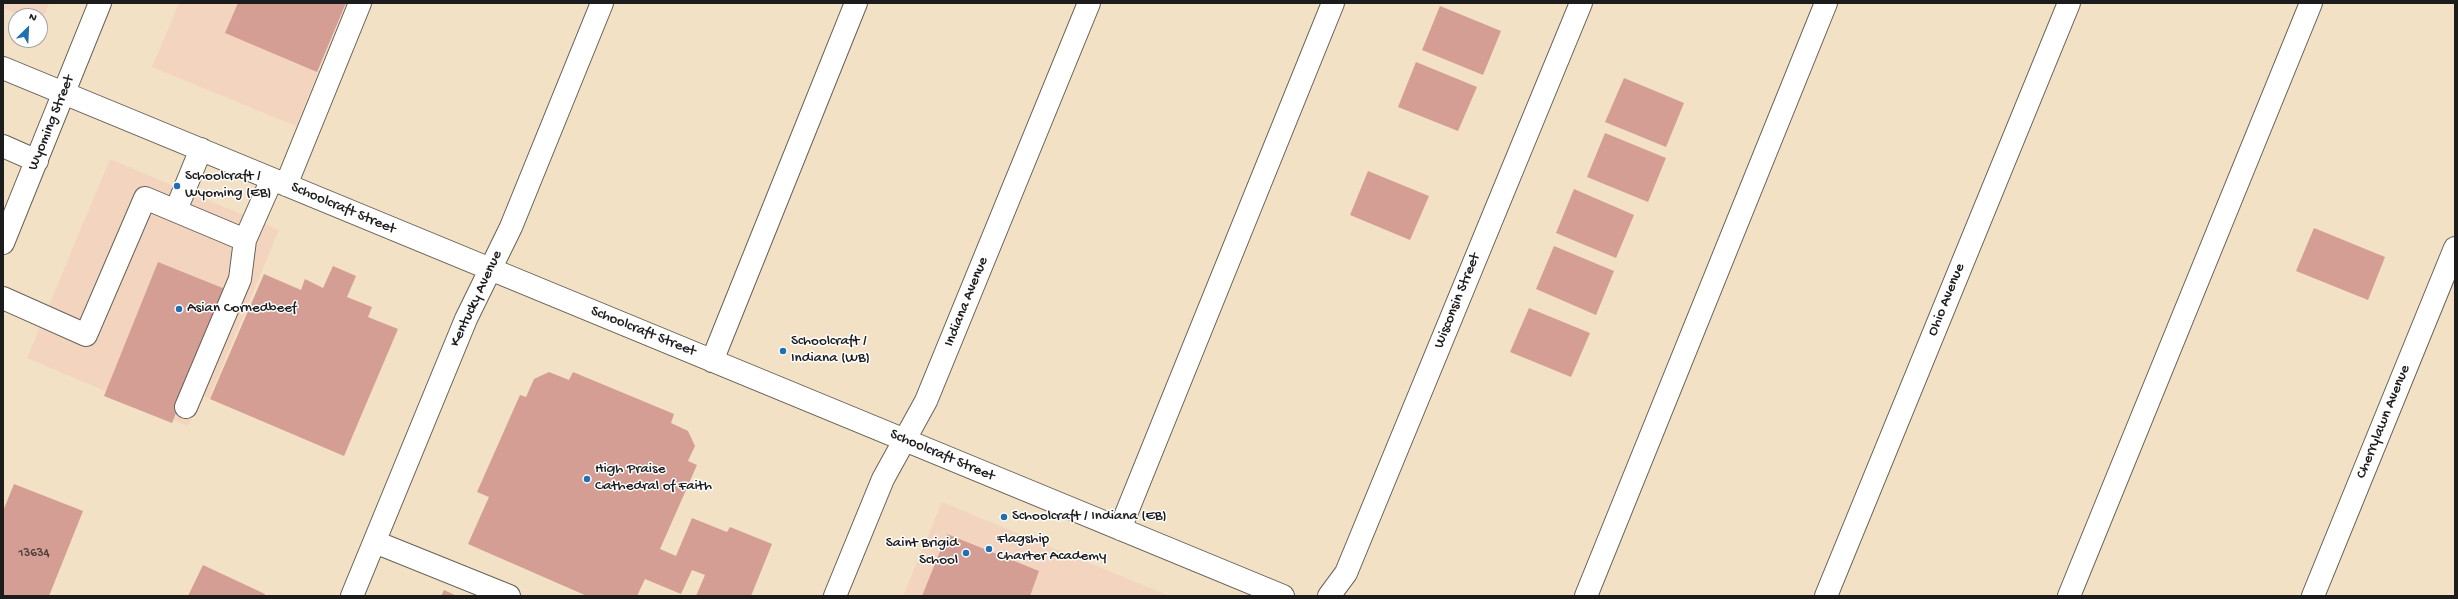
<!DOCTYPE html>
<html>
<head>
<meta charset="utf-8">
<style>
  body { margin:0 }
  #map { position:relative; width:2458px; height:599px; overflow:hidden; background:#f2e1c4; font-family:"Gochi Hand",sans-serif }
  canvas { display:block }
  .frame { position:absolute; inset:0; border:4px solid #1c1c1c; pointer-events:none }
  .north { position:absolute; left:8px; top:8px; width:40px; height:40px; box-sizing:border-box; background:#fff; border:1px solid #a4a4a4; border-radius:50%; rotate:24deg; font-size:11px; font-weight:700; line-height:16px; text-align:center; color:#1c1c1c }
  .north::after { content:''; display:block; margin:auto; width:14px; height:18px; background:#1f6fb2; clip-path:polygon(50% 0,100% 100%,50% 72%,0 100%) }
</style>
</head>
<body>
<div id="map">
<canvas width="2458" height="599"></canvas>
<div class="frame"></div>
<div class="north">N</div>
</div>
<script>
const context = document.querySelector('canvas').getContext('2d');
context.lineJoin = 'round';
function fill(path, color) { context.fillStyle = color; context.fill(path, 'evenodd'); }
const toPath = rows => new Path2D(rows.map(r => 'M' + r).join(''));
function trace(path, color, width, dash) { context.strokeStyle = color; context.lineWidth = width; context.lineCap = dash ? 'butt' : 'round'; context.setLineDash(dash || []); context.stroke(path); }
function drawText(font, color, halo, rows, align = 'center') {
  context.font = font + ' "Gochi Hand",sans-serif'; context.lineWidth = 3; context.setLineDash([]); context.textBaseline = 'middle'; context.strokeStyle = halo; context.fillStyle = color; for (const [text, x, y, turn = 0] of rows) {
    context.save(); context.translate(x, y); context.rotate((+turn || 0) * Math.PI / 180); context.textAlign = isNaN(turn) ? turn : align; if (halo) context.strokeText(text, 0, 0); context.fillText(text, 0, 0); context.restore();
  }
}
fill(toPath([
  [3,3,49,3,41,23,40,16,23,16,3,8],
  [179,3,346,3,296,126,152,67],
  [110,159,279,230,209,398,201,395,188,426,27,358],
  [942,502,1169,596,903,596]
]), '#f3d4bf');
fill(toPath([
  [238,3,346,3,317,72,225,33],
  [1440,6,1501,31,1483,75,1422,50],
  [1416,62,1477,87,1458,131,1398,107],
  [1624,78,1684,103,1666,147,1605,122],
  [1605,133,1666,158,1648,202,1587,177],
  [1368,171,1429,196,1410,240,1350,215],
  [1574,189,1634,215,1616,258,1556,233],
  [2314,228,2385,257,2368,300,2296,271],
  [1554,246,1614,271,1596,315,1536,289],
  [158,262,225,289,172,423,104,396],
  [333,266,356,276,347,297,372,307,368,317,398,329,344,456,210,399,264,274,301,290,305,279,323,288],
  [1529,308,1590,333,1571,377,1510,352],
  [549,372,569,380,573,372,674,414,671,423,688,431,695,446,688,461,697,465,660,549,676,556,692,518,727,532,730,527,772,544,751,596,696,596,705,575,692,570,681,594,645,579,637,596,587,596,468,544,489,497,477,492,520,395,526,397,534,379],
  [14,484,83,511,49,596,3,596,3,511],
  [947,534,1039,571,1030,596,922,596],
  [203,565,265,594,264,596,188,596],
  [444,590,457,596,441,596]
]), '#d49e95');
const minor = toPath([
  [3,68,1283,596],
  [3,146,37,161],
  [286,185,360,3],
  [176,210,201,149],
  [3,243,100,3],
  [3,298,86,335,145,198,245,240,272,179],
  [712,361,856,3],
  [186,407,240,279,245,240],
  [1120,529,1333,3],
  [375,542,509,596],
  [352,596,466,319,511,227,602,3],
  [835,596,883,479,926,401,1089,3],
  [1329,596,1346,573,1581,3],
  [1586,596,1826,3],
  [1826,596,2069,3],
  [2069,596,2311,3],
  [2313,596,2455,248]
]);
trace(minor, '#676157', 24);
trace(minor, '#fff', 22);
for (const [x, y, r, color] of [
  [177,186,4,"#1f6fb2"],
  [179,309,4,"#1f6fb2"],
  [783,351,4,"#1f6fb2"],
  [587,479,4,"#1f6fb2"],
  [1004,517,4,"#1f6fb2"],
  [989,549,4,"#1f6fb2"],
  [966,553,4,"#1f6fb2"]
]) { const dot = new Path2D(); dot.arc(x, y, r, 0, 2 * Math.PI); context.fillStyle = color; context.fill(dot); trace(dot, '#fff', 1.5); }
drawText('13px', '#4a3c3a', null, [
  ["13634",34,554]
]);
drawText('15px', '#1c1c1c', '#fff', [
  ["Wyoming Street",52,123,-68],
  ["Schoolcraft Street",343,209,23],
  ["Kentucky Avenue",477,299,-65],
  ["Ohio Avenue",1947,300,-68],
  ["Wisconsin Street",1458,301,-68],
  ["Indiana Avenue",967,302,-68],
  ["Schoolcraft Street",643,332,22],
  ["Cherrylawn Avenue",2384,422,-68],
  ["Schoolcraft Street",942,456,23]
]);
drawText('15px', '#1c1c1c', '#fff', [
  ["Schoolcraft /",185,177],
  ["Wyoming (EB)",185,194],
  ["Asian Cornedbeef",187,309],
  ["Schoolcraft /",791,342],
  ["Indiana (WB)",791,359],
  ["High Praise",595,470],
  ["Cathedral of Faith",595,487],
  ["Schoolcraft / Indiana (EB)",1012,517],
  ["Flagship",997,540],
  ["Charter Academy",997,557],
  ["Saint Brigid",958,544,"right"],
  ["School",958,561,"right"]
], 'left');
</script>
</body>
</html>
